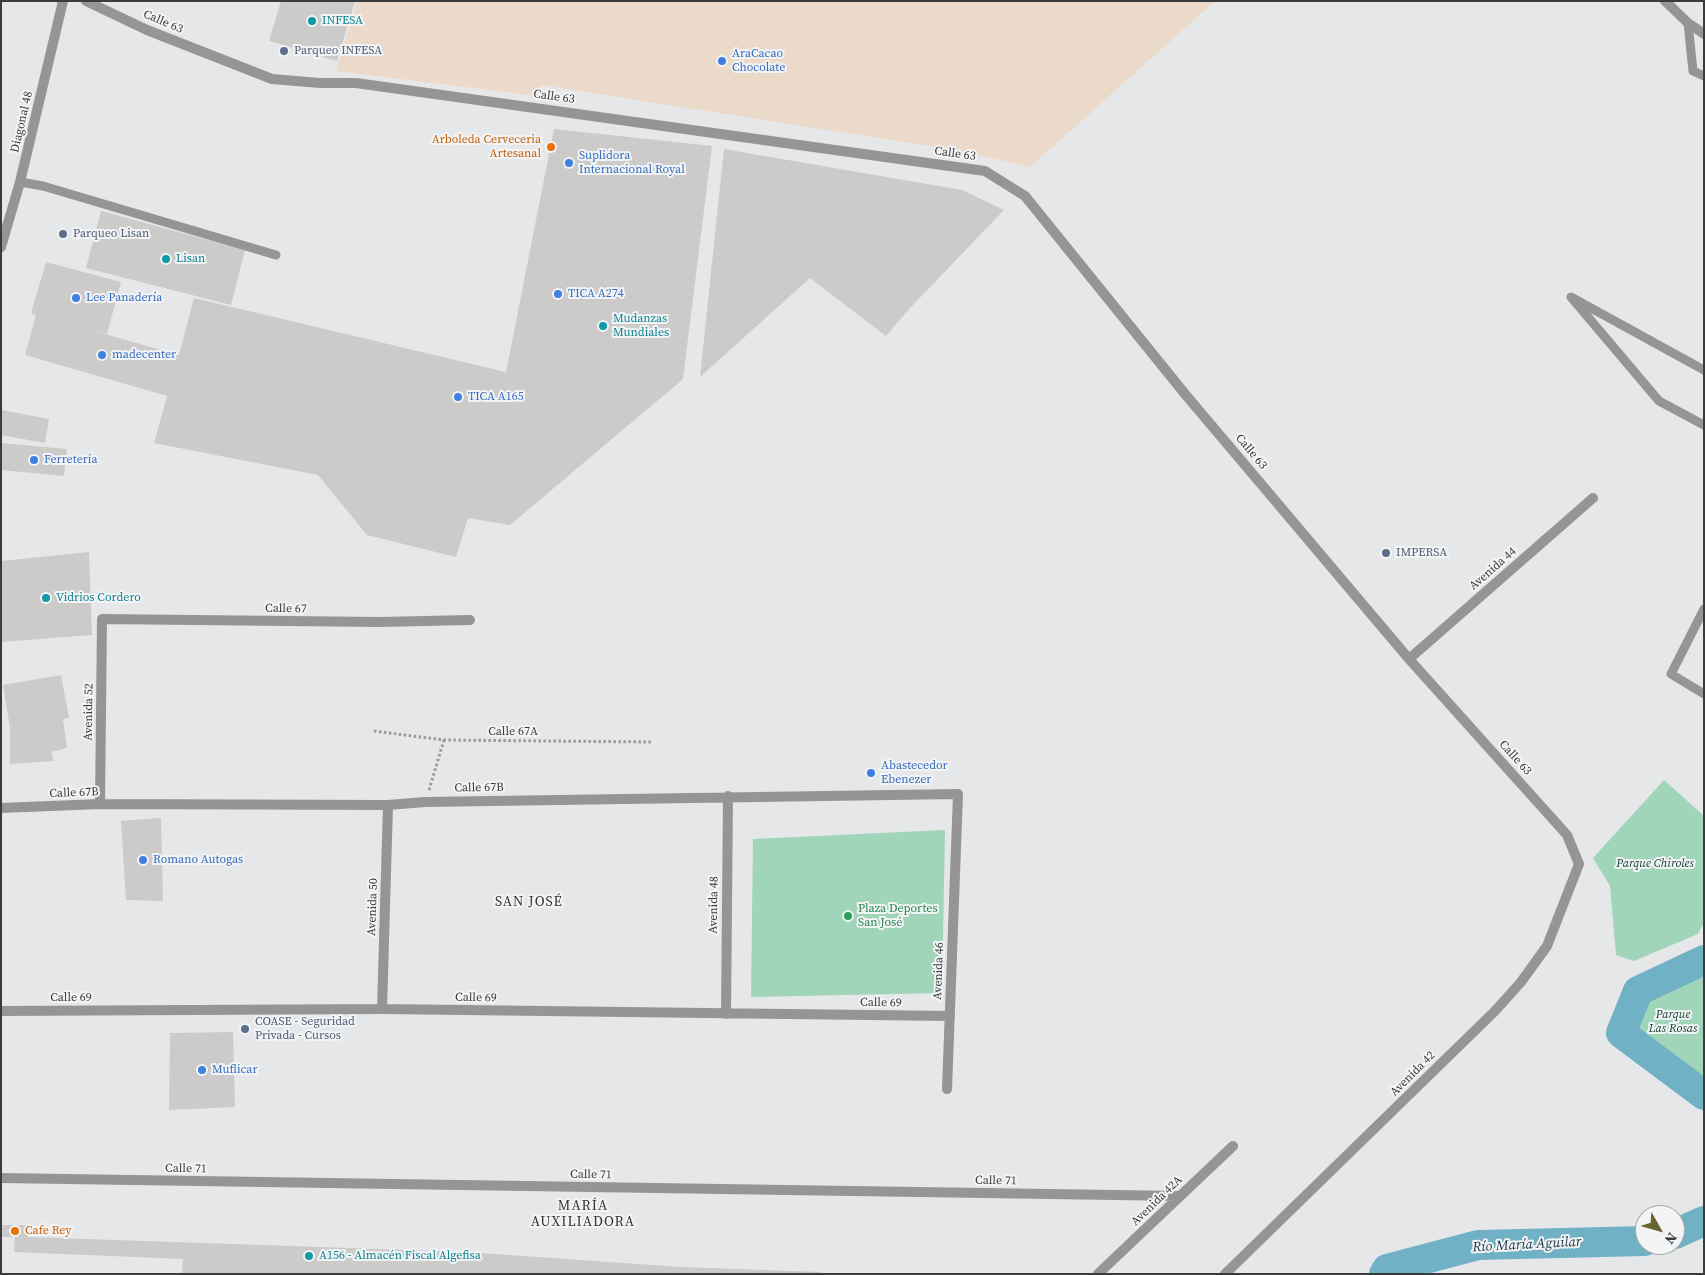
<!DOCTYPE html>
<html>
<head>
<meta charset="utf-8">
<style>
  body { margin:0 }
  #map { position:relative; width:1705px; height:1275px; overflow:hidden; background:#e6e7e9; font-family:"Source Serif 4",serif }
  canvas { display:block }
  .frame { position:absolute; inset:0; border:2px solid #3a3b3c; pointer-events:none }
  .north { position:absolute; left:1635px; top:1205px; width:50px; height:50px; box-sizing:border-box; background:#f3f4f6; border:1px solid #a9aaac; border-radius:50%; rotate:128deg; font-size:14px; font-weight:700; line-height:20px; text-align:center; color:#3a3b3c }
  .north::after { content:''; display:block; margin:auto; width:18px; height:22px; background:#696330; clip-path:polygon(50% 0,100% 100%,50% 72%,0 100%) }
</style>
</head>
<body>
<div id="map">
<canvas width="1705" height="1275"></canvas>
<div class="frame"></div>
<div class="north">N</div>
</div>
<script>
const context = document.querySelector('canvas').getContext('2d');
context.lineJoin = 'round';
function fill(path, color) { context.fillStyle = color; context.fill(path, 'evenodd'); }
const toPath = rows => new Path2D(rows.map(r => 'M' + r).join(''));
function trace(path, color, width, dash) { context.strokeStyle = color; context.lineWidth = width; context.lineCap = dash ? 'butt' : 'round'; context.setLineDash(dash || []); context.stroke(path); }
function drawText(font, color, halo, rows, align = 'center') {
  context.font = font + ' "Source Serif 4",serif'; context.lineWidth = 4; context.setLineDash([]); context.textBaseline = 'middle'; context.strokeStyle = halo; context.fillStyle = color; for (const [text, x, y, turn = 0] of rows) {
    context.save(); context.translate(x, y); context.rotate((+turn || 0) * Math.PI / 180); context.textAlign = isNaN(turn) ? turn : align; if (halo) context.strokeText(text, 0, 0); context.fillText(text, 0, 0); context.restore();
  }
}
fill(toPath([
  [357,1,1215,1,1030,167,961,151,541,85,538,96,336,71]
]), '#ebdac9');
fill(toPath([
  [1664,780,1704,816,1704,922,1698,934,1634,961,1616,955,1610,886,1593,858],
  [945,830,942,993,751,997,753,839],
  [1700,975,1704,979,1704,1078,1651,1045,1638,1026,1643,1000]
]), '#a0d5ba');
trace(toPath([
  [1704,960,1638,991,1621,1033,1704,1095],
  [1675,1234,1704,1221],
  [1384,1274,1387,1269,1478,1245,1645,1241]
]), '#71b1c6', 30);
fill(toPath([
  [281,1,355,1,337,61,269,41],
  [554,129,712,146,683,379,510,525,468,518,456,557,367,535,318,475,154,443,167,396,25,355,36,315,31,313,46,262,121,282,107,334,80,327,179,355,194,298,506,372],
  [724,149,962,190,1004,210,910,308,886,336,810,278,700,377],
  [101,211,245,250,231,305,86,268],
  [1,410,49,419,45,443,1,435],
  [1,443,67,449,64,476,1,470],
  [89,552,92,635,1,642,1,561],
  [61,675,69,718,63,719,67,748,51,752,54,761,10,764,10,728,3,685],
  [161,818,163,901,126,900,121,821],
  [233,1032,235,1107,169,1110,170,1033],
  [1,1225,29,1225,28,1237,466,1252,681,1267,821,1272,821,1274,182,1274,183,1259,14,1252,15,1237,1,1237]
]), '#cdcaca');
trace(toPath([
  [374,731,444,740,652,742],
  [429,790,444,740]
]), '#999a9c', 3, [2.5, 2.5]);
trace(toPath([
  [1688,23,1693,71,1704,76],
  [20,182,43,186,276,255],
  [1704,370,1571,297,1659,401,1704,425],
  [1704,609,1671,674,1704,694]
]), '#969595', 9);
trace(toPath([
  [86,1,147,30,272,79,320,83,356,83,985,171,1025,196,1185,394,1409,659,1567,835,1579,864,1547,946,1521,982,1495,1011,1225,1274],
  [1665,1,1688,23,1704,34],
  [1409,659,1593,498],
  [100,804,102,619,379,622,470,620],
  [1,808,100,804,388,805,425,802,958,794,947,1089],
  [382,1009,388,805],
  [1,1011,382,1009,950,1016],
  [726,1014,728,796],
  [1,1178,1180,1196],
  [1098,1274,1233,1146]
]), '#969595', 10);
trace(toPath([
  [1,247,20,182,63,1]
]), '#969595', 10);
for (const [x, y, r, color] of [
  [312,21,5,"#0f9aa8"],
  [284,51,5,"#5c6f8a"],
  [722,61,5,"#3f7fe0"],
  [551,147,5,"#e8710a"],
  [569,163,5,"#3f7fe0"],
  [63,234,5,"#5c6f8a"],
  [166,259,5,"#0f9aa8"],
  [558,294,5,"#3f7fe0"],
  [76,298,5,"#3f7fe0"],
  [603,326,5,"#0f9aa8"],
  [102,355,5,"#3f7fe0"],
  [458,397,5,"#3f7fe0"],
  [34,460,5,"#3f7fe0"],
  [1386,553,5,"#5c6f8a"],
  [46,598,5,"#0f9aa8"],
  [871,773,5,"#3f7fe0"],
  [143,860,5,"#3f7fe0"],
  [848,916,5,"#2e9e5b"],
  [245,1029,5,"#5c6f8a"],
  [202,1070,5,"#3f7fe0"],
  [15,1231,5,"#e8710a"],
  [309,1256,5,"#0f9aa8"]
]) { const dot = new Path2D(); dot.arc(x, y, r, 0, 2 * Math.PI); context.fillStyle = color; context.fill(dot); trace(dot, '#f3f4f6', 2); }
drawText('12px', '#0d838f', '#f3f4f6', [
  ["INFESA",322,21],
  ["Lisan",176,259],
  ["Mudanzas",613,319],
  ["Mundiales",613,333],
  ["Vidrios Cordero",56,598],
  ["A156 - Almacén Fiscal Algefisa",319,1256]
], 'left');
drawText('12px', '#3a3b3c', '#f3f4f6', [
  ["Calle 63",163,22,23],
  ["Calle 63",554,97,8],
  ["Diagonal 48",22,122,-77],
  ["Calle 63",955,154,8],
  ["Calle 63",1251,452,50],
  ["Avenida 44",1493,569,-41],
  ["Calle 67",286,609,1],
  ["Avenida 52",89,712,-89],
  ["Calle 67A",513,732],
  ["Calle 63",1515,758,48],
  ["Calle 67B",479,788,-1],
  ["Calle 67B",74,793,-2],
  ["Avenida 48",714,905,-89],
  ["Avenida 50",373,907,-88],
  ["Avenida 46",939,971,-88],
  ["Calle 69",71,998],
  ["Calle 69",476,998,1],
  ["Calle 69",881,1003,1],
  ["Avenida 42",1413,1074,-45],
  ["Calle 71",186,1169,1],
  ["Calle 71",591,1175,1],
  ["Calle 71",996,1181,1],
  ["Avenida 42A",1157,1201,-44]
]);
drawText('12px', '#4e5e75', '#f3f4f6', [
  ["Parqueo INFESA",294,51],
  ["Parqueo Lisan",73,234],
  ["IMPERSA",1396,553],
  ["COASE - Seguridad",255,1022],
  ["Privada - Cursos",255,1036]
], 'left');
drawText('12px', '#366cbe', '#f3f4f6', [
  ["AraCacao",732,54],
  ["Chocolate",732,68],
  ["Suplidora",579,156],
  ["Internacional Royal",579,170],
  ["TICA A274",568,294],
  ["Lee Panadería",86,298],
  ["madecenter",112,355],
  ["TICA A165",468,397],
  ["Ferretería",44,460],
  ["Abastecedor",881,766],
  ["Ebenezer",881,780],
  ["Romano Autogas",153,860],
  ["Muflicar",212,1070]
], 'left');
drawText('12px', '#c56008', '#f3f4f6', [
  ["Arboleda Cerveceria",541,140],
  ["Artesanal",541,154],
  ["Cafe Rey",25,1231,"left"]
], 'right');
drawText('italic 12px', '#0d3d2a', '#f3f4f6', [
  ["Parque Chiroles",1655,864],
  ["Parque",1673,1015],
  ["Las Rosas",1673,1029]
]);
drawText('12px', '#27864d', '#f3f4f6', [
  ["Plaza Deportes",858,909],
  ["San José",858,923]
], 'left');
context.letterSpacing = '1px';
drawText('14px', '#323335', '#f3f4f6', [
  ["SAN JOSÉ",529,902],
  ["MARÍA",583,1206],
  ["AUXILIADORA",583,1222]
]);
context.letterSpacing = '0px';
drawText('italic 14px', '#183741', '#f3f4f6', [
  ["Río María Aguilar",1527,1245,-3]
]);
</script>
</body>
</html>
